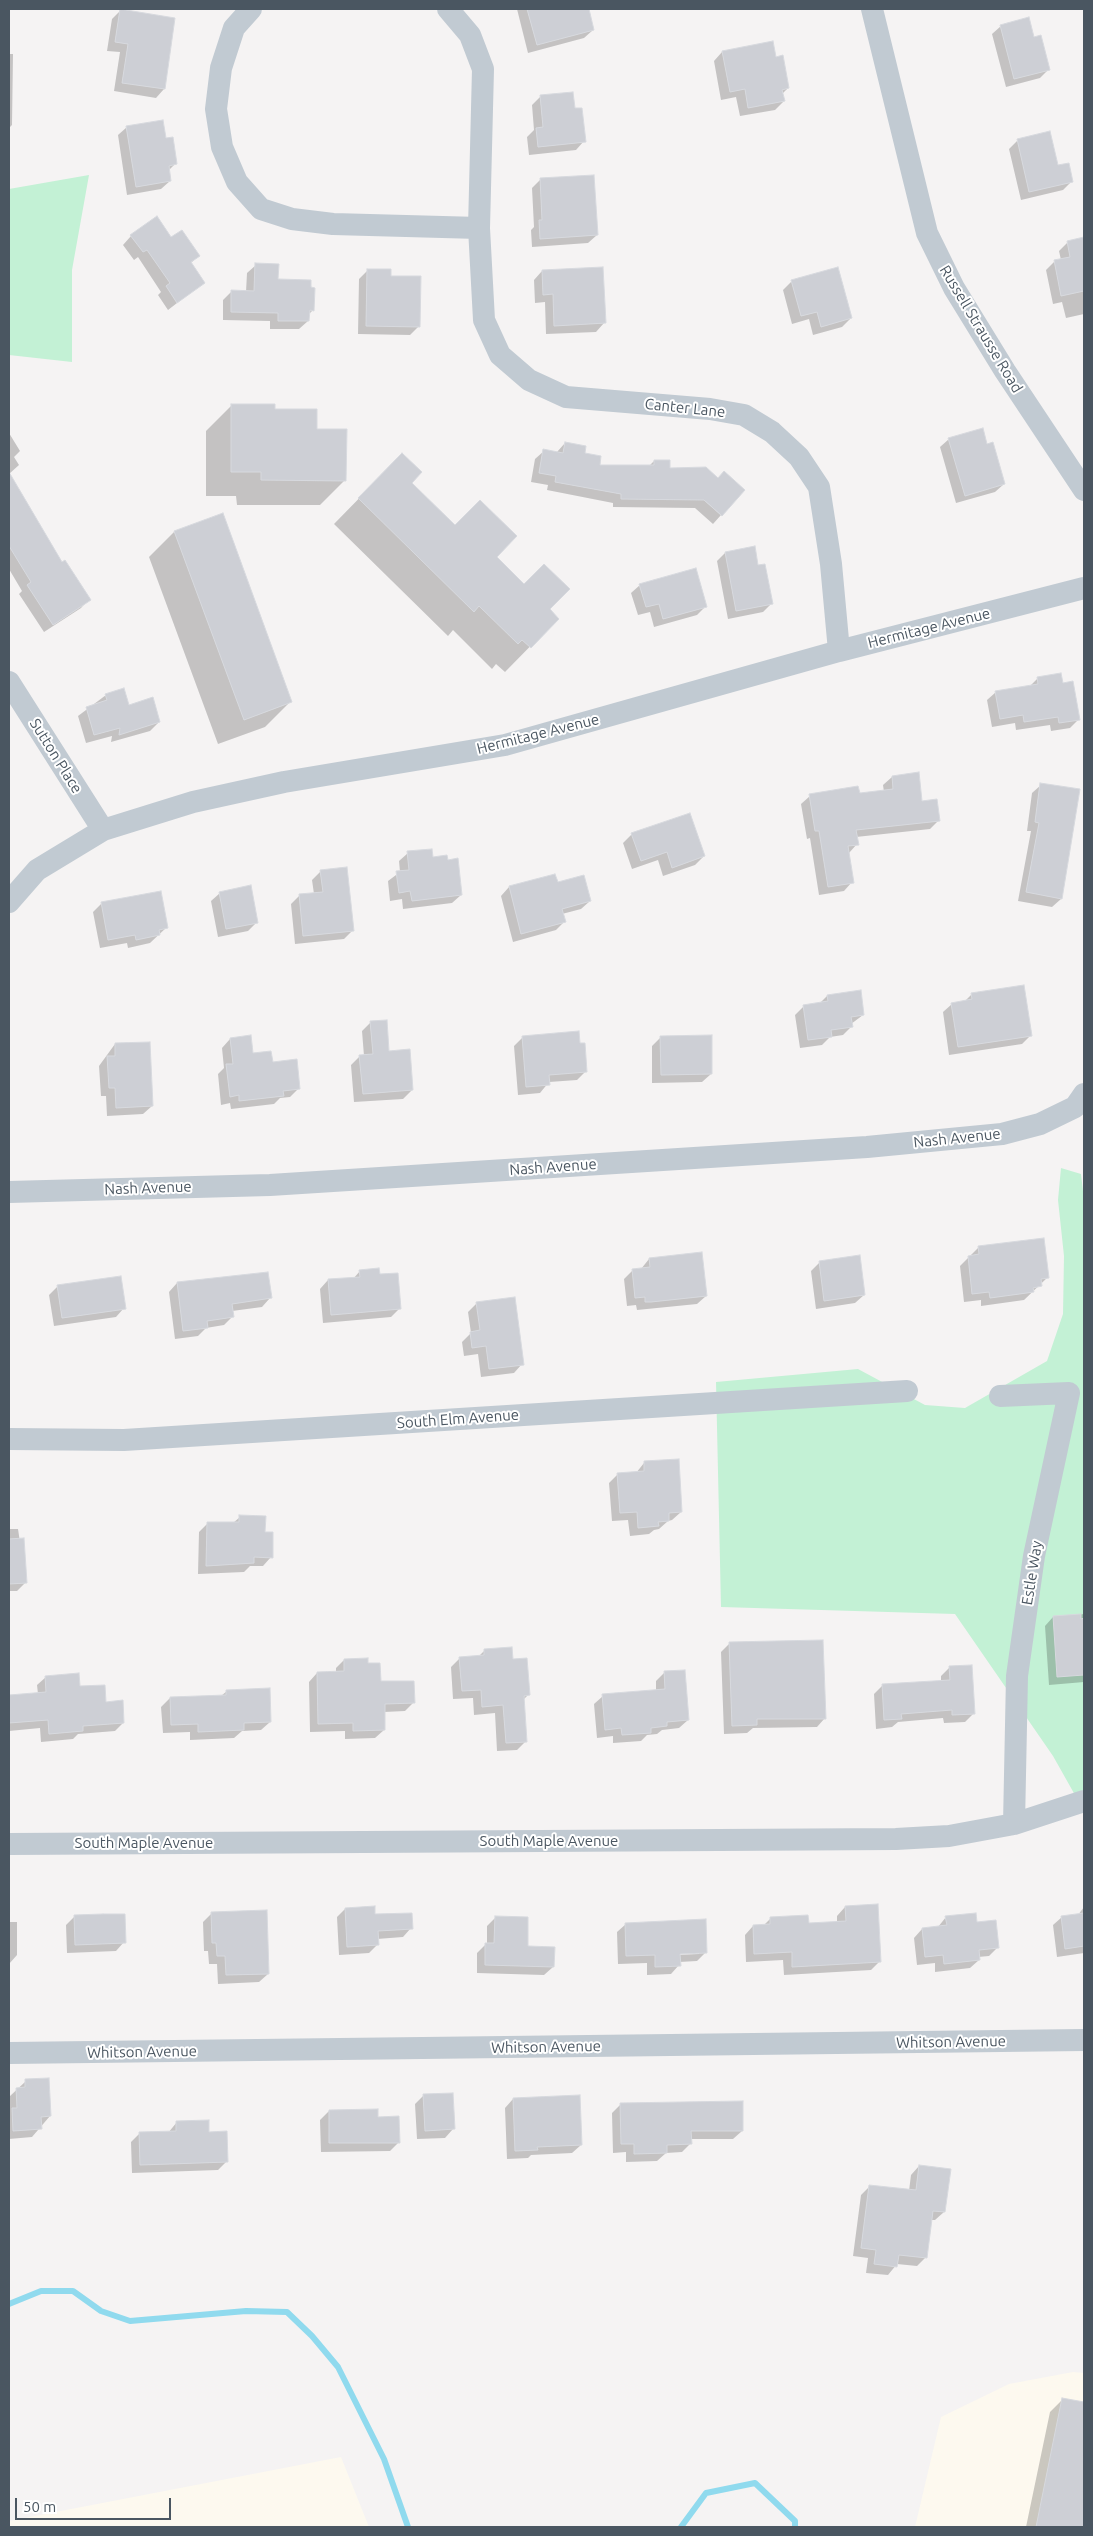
<!DOCTYPE html>
<html>
<head>
<meta charset="utf-8">
<style>
  body { margin:0 }
  #map { position:relative; width:1093px; height:2536px; overflow:hidden; background:#f5f3f3; font-family:Ubuntu,sans-serif }
  canvas { display:block }
  .frame { position:absolute; inset:0; border:10px solid #4a5661; pointer-events:none }
  .scale { position:absolute; left:15px; top:2498px; width:156px; height:22px; box-sizing:border-box; border:2px solid #4a5661; border-top:0; padding-left:6px; font-size:15px; line-height:18px; white-space:nowrap; color:#4a5661; -webkit-text-stroke:4px #fff; paint-order:stroke }
</style>
</head>
<body>
<div id="map">
<canvas width="1093" height="2536"></canvas>
<div class="frame"></div>
<div class="scale">50 m</div>
</div>
<script>
const context = document.querySelector('canvas').getContext('2d');
context.lineJoin = 'round';
function fill(path, color) { context.fillStyle = color; context.fill(path, 'evenodd'); }
const toPath = rows => new Path2D(rows.map(r => 'M' + r).join(''));
function trace(path, color, width, dash) { context.strokeStyle = color; context.lineWidth = width; context.lineCap = dash ? 'butt' : 'round'; context.setLineDash(dash || []); context.stroke(path); }
function drawText(font, color, halo, rows, align = 'center') {
  context.font = font + ' Ubuntu,sans-serif'; context.lineWidth = 4; context.setLineDash([]); context.textBaseline = 'middle'; context.strokeStyle = halo; context.fillStyle = color; for (const [text, x, y, turn = 0] of rows) {
    context.save(); context.translate(x, y); context.rotate((+turn || 0) * Math.PI / 180); context.textAlign = isNaN(turn) ? turn : align; if (halo) context.strokeText(text, 0, 0); context.fillText(text, 0, 0); context.restore();
  }
}
fill(toPath([
  [1073,2372,1084,2373,1084,2527,915,2527,941,2417,1009,2384],
  [341,2457,369,2527,9,2527,9,2521]
]), '#fdf9ef');
fill(toPath([
  [89,175,72,270,72,362,9,355,9,189],
  [1061,1168,1081,1174,1084,1200,1084,1811,1053,1756,955,1614,721,1607,716,1382,858,1369,925,1405,965,1408,1047,1361,1063,1314,1064,1256,1058,1200]
]), '#c3f1d5');
fill(toPath([
  [517,9,587,9,593,30,584,38,528,53],
  [120,11,164,89,156,98,114,91,120,52,107,51,112,19],
  [1001,26,1033,39,1048,70,1040,78,1006,87,992,34],
  [722,52,775,58,788,88,782,94,784,101,775,110,740,116,736,97,721,100,714,61],
  [9,54,13,54,12,125,9,128],
  [541,96,574,110,584,141,576,150,529,155,527,137,534,130,532,105],
  [127,127,165,140,175,164,168,171,170,181,161,189,127,195,118,135],
  [1018,140,1057,167,1072,181,1063,190,1021,200,1009,149],
  [540,180,597,235,588,243,532,247,531,230,534,227,532,188],
  [131,236,171,239,198,256,190,264,203,283,168,310,158,295,161,292,138,257,134,260,123,245],
  [1084,238,1084,314,1066,318,1062,302,1053,304,1046,270,1054,262,1061,260,1059,251,1068,242],
  [256,265,313,310,308,315,308,321,299,329,270,329,270,321,223,320,223,300,232,291,246,292,247,273],
  [837,269,851,318,842,327,813,335,809,319,792,324,783,290,791,282],
  [368,270,390,277,419,326,410,335,358,334,359,279],
  [542,271,604,323,596,332,546,334,545,302,535,303,534,280],
  [232,405,274,410,345,480,320,505,237,505,236,496,206,496,206,431],
  [9,433,20,451,14,457,19,465,9,474],
  [949,439,986,445,1004,484,995,492,956,503,940,447],
  [565,443,598,466,649,466,654,461,669,469,721,515,713,524,695,508,613,507,613,503,547,490,548,485,531,482,535,459,544,451,557,452],
  [9,474,62,563,89,599,81,608,44,632,19,594,22,591,9,569],
  [377,480,455,527,495,558,557,619,505,672,496,664,492,669,453,630,448,636,334,524],
  [174,532,291,701,265,727,218,744,149,557],
  [725,553,757,567,772,603,763,612,728,619,717,561],
  [640,585,705,607,697,615,654,627,650,612,638,615,631,593],
  [1038,678,1062,684,1078,720,1070,728,1051,731,1050,725,1016,730,1015,723,992,727,987,700,996,692,1029,687],
  [106,695,128,706,159,722,150,731,111,742,112,736,86,743,78,716],
  [892,777,939,820,930,829,856,837,857,844,849,853,852,882,844,891,819,895,810,838,807,839,801,804,810,796,884,792,883,785],
  [1041,785,1061,899,1052,907,1018,901,1031,831,1027,831,1032,793],
  [632,834,704,856,695,865,663,876,658,860,632,869,623,843],
  [408,853,432,858,461,895,452,903,403,909,402,899,390,901,388,881,400,872,399,861],
  [321,871,353,930,344,939,295,944,291,904,300,895,314,894,312,880],
  [557,883,590,901,581,909,562,914,564,922,556,930,513,942,501,896,509,887],
  [220,893,257,922,248,931,218,937,211,901],
  [102,903,167,927,150,943,128,948,127,943,100,948,93,912],
  [860,992,863,1015,851,1024,851,1027,843,1035,830,1037,822,1045,800,1048,795,1015,804,1006,819,1004,827,996],
  [972,994,1031,1035,1022,1044,949,1055,943,1012,952,1004,964,1002],
  [371,1022,412,1090,403,1099,354,1102,351,1065,360,1056,364,1056,362,1031],
  [250,1037,252,1055,272,1063,299,1088,290,1097,280,1098,274,1104,231,1109,230,1103,221,1105,218,1074,224,1068,222,1048,230,1039],
  [523,1037,579,1045,586,1071,577,1080,549,1082,540,1093,518,1095,514,1046],
  [661,1037,711,1074,702,1082,652,1083,652,1046],
  [115,1044,152,1106,143,1114,107,1116,106,1096,101,1096,99,1066],
  [979,1247,1048,1277,1024,1300,981,1306,981,1300,964,1302,960,1266],
  [649,1259,706,1296,697,1304,637,1310,636,1305,627,1306,624,1279,633,1270,641,1269],
  [820,1262,864,1295,855,1303,816,1309,811,1271],
  [360,1271,379,1276,400,1308,391,1317,323,1323,320,1289,328,1280,353,1279],
  [177,1283,270,1298,262,1307,232,1311,233,1316,224,1325,206,1328,198,1336,175,1339,169,1292],
  [58,1286,124,1308,116,1317,54,1326,49,1295],
  [477,1303,522,1364,514,1373,481,1377,478,1354,464,1356,462,1342,471,1333,468,1312],
  [644,1463,681,1512,672,1520,668,1521,659,1529,654,1530,649,1534,630,1536,628,1520,612,1521,609,1483,618,1474,636,1473],
  [240,1517,264,1533,271,1557,263,1566,250,1566,244,1572,198,1574,199,1532,208,1523,233,1523],
  [9,1529,18,1529,26,1582,17,1591,9,1591],
  [1084,1614,1084,1682,1049,1685,1045,1626,1053,1617],
  [729,1644,825,1718,817,1727,753,1728,747,1733,724,1734,721,1652],
  [485,1650,512,1660,528,1695,523,1700,526,1741,517,1750,497,1751,495,1713,474,1715,473,1698,453,1699,451,1667,460,1658,478,1657],
  [344,1660,367,1665,380,1683,413,1703,405,1711,384,1712,384,1730,375,1738,345,1739,345,1731,310,1732,309,1682,317,1673,336,1673,336,1668],
  [950,1667,974,1713,965,1722,944,1723,943,1718,898,1722,892,1727,876,1729,874,1694,882,1686,941,1681,941,1676],
  [664,1673,688,1720,679,1728,662,1730,657,1734,647,1735,641,1741,613,1743,613,1736,597,1738,594,1704,603,1696,656,1691,656,1681],
  [46,1677,79,1688,105,1703,123,1723,115,1731,78,1734,73,1739,41,1742,40,1728,9,1731,9,1696,38,1694,37,1685],
  [227,1691,270,1722,261,1730,242,1731,234,1738,190,1740,190,1732,163,1733,161,1707,170,1698,221,1696],
  [845,1907,880,1961,871,1970,784,1975,783,1960,746,1962,745,1935,753,1926,763,1926,770,1919,808,1924,837,1922,837,1916],
  [1084,1907,1084,1953,1057,1957,1053,1925,1062,1917,1078,1915],
  [345,1909,411,1928,403,1937,377,1939,378,1944,369,1953,339,1955,337,1917],
  [212,1913,268,1974,259,1982,218,1984,217,1964,209,1964,208,1951,204,1951,203,1922],
  [75,1916,124,1942,116,1951,67,1953,66,1925],
  [496,1917,526,1948,553,1967,544,1975,477,1973,477,1953,487,1943,487,1926],
  [946,1917,976,1923,998,1947,989,1956,978,1957,979,1960,970,1968,935,1972,935,1963,917,1965,914,1938,922,1929,938,1927],
  [9,1922,17,1922,17,1955,9,1964],
  [626,1924,706,1952,697,1961,679,1962,679,1965,671,1974,647,1975,647,1963,618,1964,617,1932],
  [699,1952,699,1954,674,1955,674,1953],
  [26,2081,50,2116,32,2137,9,2139,9,2097],
  [424,2095,453,2129,445,2138,417,2139,415,2104],
  [513,2099,581,2145,572,2153,531,2155,528,2158,507,2159,505,2108],
  [621,2104,742,2131,733,2139,690,2139,690,2144,682,2152,666,2153,657,2161,626,2162,626,2152,613,2153,612,2113],
  [329,2111,377,2118,399,2142,390,2151,321,2152,320,2120],
  [177,2122,208,2134,227,2161,218,2170,132,2173,131,2142,140,2133,168,2133],
  [919,2166,944,2212,935,2220,930,2220,926,2257,917,2266,897,2264,888,2275,866,2273,868,2258,853,2256,861,2195,870,2186,909,2191,911,2175],
  [1063,2399,1084,2404,1084,2527,1026,2527,1050,2412]
]), '#0003');
trace(toPath([
  [9,2304,41,2291,73,2291,101,2311,130,2321,246,2311,287,2312,312,2336,338,2367,384,2459,408,2527],
  [681,2527,706,2493,755,2483,795,2521,795,2527]
]), '#90daee', 6);
const building = toPath([
  [120,9,175,18,165,89,122,83,128,44,115,42,120,9],
  [527,9,589,9,594,30,537,45,527,9],
  [1029,17,1034,37,1041,35,1050,70,1014,79,1000,25,1029,17],
  [773,41,776,57,783,55,789,88,782,90,785,101,748,108,745,89,730,92,722,51,773,41],
  [573,92,575,108,582,108,586,142,538,147,536,128,543,127,540,95,573,92],
  [163,120,166,138,173,137,177,164,169,166,171,181,136,187,126,126,163,120],
  [1050,131,1058,165,1069,163,1073,182,1029,192,1017,139,1050,131],
  [594,175,598,235,540,239,539,220,542,220,540,178,594,175],
  [157,216,171,237,182,230,200,256,191,262,205,283,177,303,166,286,170,283,147,250,143,252,130,235,157,216],
  [1084,237,1084,291,1061,296,1054,260,1070,257,1067,241,1084,237],
  [255,263,279,264,278,279,311,280,311,287,315,288,314,311,310,310,309,321,278,321,278,313,231,312,231,290,254,291,255,263],
  [603,267,606,323,554,326,553,294,543,295,542,270,603,267],
  [838,267,852,318,821,327,817,312,801,316,791,280,838,267],
  [367,269,391,269,391,276,421,276,420,327,366,326,367,269],
  [231,404,275,404,275,409,317,409,317,429,347,429,346,481,261,480,261,472,231,472,231,404],
  [983,428,987,444,993,442,1005,484,965,496,948,438,983,428],
  [565,442,586,446,585,453,601,456,600,465,654,465,654,460,670,460,670,468,706,467,718,478,724,471,745,490,722,516,704,500,621,499,621,494,555,482,556,476,539,473,543,449,563,453,565,442],
  [402,453,422,472,412,483,455,525,480,500,517,536,497,557,524,584,544,564,570,589,550,609,559,619,531,648,522,640,518,644,479,606,474,612,358,498,402,453],
  [9,472,62,562,65,560,91,600,53,625,27,585,31,582,9,546,9,472],
  [223,513,292,702,244,720,174,531,223,513],
  [755,546,758,565,765,564,773,604,736,611,725,552,755,546],
  [696,568,707,607,663,619,659,604,646,607,639,584,696,568],
  [1061,673,1063,683,1073,681,1080,720,1059,723,1058,717,1024,722,1023,715,1000,719,995,691,1038,684,1037,677,1061,673],
  [124,688,129,705,153,697,160,722,119,735,120,728,94,735,86,707,107,700,105,694,124,688],
  [919,772,922,801,937,799,940,821,856,830,859,845,848,846,854,883,828,887,819,831,815,831,809,794,858,786,860,793,893,789,892,776,919,772],
  [1040,783,1080,789,1062,899,1026,892,1039,823,1035,822,1040,783],
  [690,813,705,856,672,868,667,852,641,861,631,833,690,813],
  [432,849,433,857,447,855,448,860,458,858,462,895,412,901,410,891,399,893,396,871,409,870,407,851,432,849],
  [347,867,354,931,303,936,299,894,323,892,320,870,347,867],
  [555,874,558,882,584,875,591,901,562,909,566,922,521,934,509,886,555,874],
  [251,885,258,923,226,929,219,892,251,885],
  [161,891,168,928,159,930,160,935,136,940,135,935,108,940,101,902,161,891],
  [1024,985,1032,1036,958,1047,951,1003,972,999,971,993,1024,985],
  [861,990,864,1015,851,1017,853,1027,831,1030,832,1037,808,1040,803,1005,828,1001,827,995,861,990],
  [387,1020,389,1051,410,1049,413,1090,363,1094,359,1055,373,1054,370,1021,387,1020],
  [579,1031,580,1043,585,1043,587,1072,549,1075,550,1085,526,1087,522,1036,579,1031],
  [251,1035,253,1053,271,1051,273,1062,297,1059,300,1089,283,1091,284,1096,239,1101,239,1095,230,1097,226,1064,233,1064,230,1038,251,1035],
  [712,1035,712,1074,661,1075,660,1036,712,1035],
  [150,1042,153,1106,116,1108,115,1088,109,1088,107,1056,115,1056,115,1043,150,1042],
  [1044,1238,1049,1278,1041,1279,1042,1286,1033,1288,1034,1292,990,1298,989,1292,972,1294,968,1256,979,1254,978,1246,1044,1238],
  [702,1252,707,1296,651,1302,645,1302,645,1297,635,1298,632,1269,650,1267,649,1258,702,1252],
  [860,1255,865,1295,824,1301,819,1261,860,1255],
  [379,1268,380,1274,398,1273,401,1309,331,1315,328,1279,360,1277,359,1270,379,1268],
  [268,1272,272,1298,232,1304,234,1317,207,1321,208,1328,183,1331,177,1282,268,1272],
  [121,1276,126,1309,62,1318,57,1285,121,1276],
  [515,1297,524,1365,489,1369,486,1346,472,1348,470,1332,480,1330,476,1302,515,1297],
  [679,1459,682,1512,669,1513,669,1521,658,1522,659,1526,638,1528,637,1512,620,1513,617,1473,644,1471,644,1461,679,1459],
  [239,1515,266,1516,265,1532,273,1532,273,1558,254,1557,254,1563,206,1566,207,1522,239,1522,239,1515],
  [24,1538,27,1583,9,1584,9,1539,24,1538],
  [1081,1614,1081,1619,1084,1618,1084,1675,1057,1677,1053,1616,1081,1614],
  [823,1640,826,1719,757,1719,757,1725,732,1726,729,1642,823,1640],
  [512,1647,513,1659,527,1658,530,1695,524,1696,527,1742,506,1743,503,1705,482,1707,481,1690,462,1691,459,1657,484,1655,484,1649,512,1647],
  [368,1658,368,1663,380,1663,381,1681,414,1681,415,1703,385,1704,385,1730,353,1731,353,1723,318,1724,317,1672,344,1671,344,1659,368,1658],
  [972,1665,975,1714,952,1715,952,1710,901,1714,902,1719,884,1720,882,1684,950,1680,949,1666,972,1665],
  [685,1670,689,1720,667,1722,667,1726,651,1728,651,1733,622,1735,621,1728,605,1730,602,1694,665,1689,664,1671,685,1670],
  [79,1673,80,1686,105,1685,106,1702,123,1700,124,1723,83,1726,83,1731,49,1734,48,1720,9,1723,9,1695,46,1692,45,1676,79,1673],
  [270,1688,271,1722,244,1723,244,1730,198,1732,198,1724,171,1725,170,1697,226,1695,226,1690,270,1688],
  [878,1904,881,1962,792,1967,792,1952,754,1954,753,1925,770,1924,770,1917,808,1915,809,1923,846,1921,845,1906,878,1904],
  [375,1906,375,1914,412,1913,413,1929,378,1931,379,1945,347,1947,345,1908,375,1906],
  [267,1910,269,1974,226,1975,225,1956,217,1956,216,1943,212,1943,211,1912,267,1910],
  [976,1913,977,1922,996,1920,999,1948,979,1950,980,1960,944,1964,943,1955,925,1957,922,1928,947,1925,945,1916,976,1913],
  [1084,1913,1084,1946,1065,1949,1061,1916,1084,1913],
  [103,1914,125,1914,126,1943,75,1945,74,1915,103,1914],
  [495,1916,528,1917,528,1946,555,1947,554,1967,485,1965,485,1943,494,1943,495,1916],
  [706,1919,707,1953,680,1954,681,1966,655,1967,655,1955,626,1956,625,1923,706,1919],
  [49,2078,51,2116,41,2117,42,2129,13,2131,12,2108,17,2108,16,2088,25,2087,25,2079,49,2078],
  [453,2093,455,2129,425,2131,423,2094,453,2093],
  [580,2095,582,2145,537,2147,538,2150,515,2151,513,2098,580,2095],
  [743,2101,743,2131,691,2131,692,2144,667,2145,667,2153,634,2154,634,2144,621,2144,620,2103,743,2101],
  [378,2109,378,2117,399,2116,400,2143,329,2143,329,2110,378,2109],
  [209,2120,209,2132,227,2131,228,2162,140,2165,139,2132,176,2131,176,2121,209,2120],
  [919,2165,951,2169,945,2212,933,2211,927,2258,899,2255,897,2267,874,2264,876,2250,861,2248,869,2185,916,2190,919,2165],
  [1062,2398,1084,2402,1084,2527,1036,2527,1062,2398]
]);
fill(building, '#cdcfd5');
trace(building, '#d7d9de', 1);
trace(toPath([
  [251,9,234,28,221,68,216,109,222,147,237,182,261,209,292,219,333,224,479,228,483,69,470,35,448,9],
  [872,9,927,233,954,288,1005,371,1084,490],
  [479,228,484,320,500,355,529,380,566,397,710,409,744,415,772,432,799,457,819,487,831,564,839,651],
  [9,682,103,830],
  [9,902,37,870,103,830,193,802,284,782,505,745,839,651,1084,588],
  [9,1192,270,1185,867,1147,1002,1134,1040,1124,1075,1107,1084,1094],
  [1000,1396,1069,1393,1034,1556,1017,1676,1014,1824],
  [9,1439,124,1440,907,1391],
  [9,1844,896,1839,949,1836,1014,1824,1084,1801],
  [9,2053,1084,2040]
]), '#c1cad2', 22);
drawText('15px', '#4a5661', '#fff', [
  ["Russell Strausse Road",981,329,59],
  ["Canter Lane",685,408,6],
  ["Hermitage Avenue",929,628,-14],
  ["Hermitage Avenue",538,734,-14],
  ["Sutton Place",56,756,58],
  ["Nash Avenue",957,1138,-6],
  ["Nash Avenue",553,1167,-4],
  ["Nash Avenue",148,1188,-2],
  ["South Elm Avenue",458,1419,-4],
  ["Estle Way",1032,1573,-81],
  ["South Maple Avenue",549,1841],
  ["South Maple Avenue",144,1843],
  ["Whitson Avenue",951,2042,-1],
  ["Whitson Avenue",546,2047,-1],
  ["Whitson Avenue",142,2052,-1]
]);
</script>
</body>
</html>
